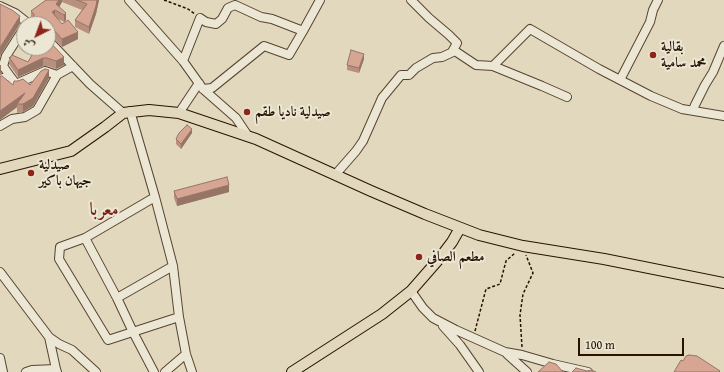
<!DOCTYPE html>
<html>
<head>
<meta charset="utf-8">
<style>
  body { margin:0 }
  #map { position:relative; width:724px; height:372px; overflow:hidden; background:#e2d8be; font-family:"Gentium Book Plus",Amiri,serif }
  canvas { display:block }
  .north { position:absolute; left:16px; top:16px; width:40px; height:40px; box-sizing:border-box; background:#ece6d5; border:1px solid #9d9280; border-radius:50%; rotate:222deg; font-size:11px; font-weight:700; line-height:16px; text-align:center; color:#271301 }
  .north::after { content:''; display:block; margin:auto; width:14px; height:18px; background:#8f2418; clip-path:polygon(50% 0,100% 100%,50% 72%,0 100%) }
  .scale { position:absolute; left:578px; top:338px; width:106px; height:18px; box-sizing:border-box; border:2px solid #271301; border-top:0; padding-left:5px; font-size:12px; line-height:14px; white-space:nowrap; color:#271301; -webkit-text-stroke:3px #ece6d5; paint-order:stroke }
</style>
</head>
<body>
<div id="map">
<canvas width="724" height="372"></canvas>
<div class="north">ش</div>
<div class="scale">100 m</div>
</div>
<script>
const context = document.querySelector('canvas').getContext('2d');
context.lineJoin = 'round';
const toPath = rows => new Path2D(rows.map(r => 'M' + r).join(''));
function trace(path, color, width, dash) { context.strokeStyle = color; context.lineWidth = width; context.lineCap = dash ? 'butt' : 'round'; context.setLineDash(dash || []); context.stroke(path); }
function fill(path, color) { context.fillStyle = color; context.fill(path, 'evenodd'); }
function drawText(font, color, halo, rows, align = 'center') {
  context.font = font + ' "Gentium Book Plus",Amiri,serif'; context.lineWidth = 4; context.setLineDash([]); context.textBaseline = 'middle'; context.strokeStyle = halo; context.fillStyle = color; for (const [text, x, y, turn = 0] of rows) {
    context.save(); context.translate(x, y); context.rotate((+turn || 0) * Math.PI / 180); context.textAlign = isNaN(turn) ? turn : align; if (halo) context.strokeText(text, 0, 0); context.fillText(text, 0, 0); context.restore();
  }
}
const minor = toPath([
  [129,0,183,61,203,89,236,118,248,136],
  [411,0,429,18,449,35,457,43,452,52],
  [0,6,15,13,29,24],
  [48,40,90,84,123,113],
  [183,61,200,18,206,22,216,24,222,19,228,8,235,5,261,17,272,19,303,31],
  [493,66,542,86,567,97],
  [10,76,3,66,6,56,24,28],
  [0,79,10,76,16,84,45,71,57,75,73,66],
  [620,80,650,22,653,10,658,0],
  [203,89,212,88,264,46,289,55,303,31,320,0],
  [693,110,695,105,705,85,713,72,724,46],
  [130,111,155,197,173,266,179,317,186,354,192,372],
  [179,113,199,83],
  [0,126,12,119,25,117,37,110,57,75],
  [335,175,356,151,363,141,382,98,401,75,409,75,416,68,433,58,442,57,455,51,476,65,493,66,530,29,599,69,651,96,682,109,724,116],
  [155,197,85,238,60,247,59,259,108,340,179,317],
  [85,238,117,298],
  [0,272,49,337,59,344,72,350,96,372],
  [411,291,423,308,433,318,456,330,505,352,522,355,553,364,588,372],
  [443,326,460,345,479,372],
  [49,337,56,369,57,372],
  [507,354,527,372],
  [0,358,3,372],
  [26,372,32,370,56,369],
  [154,372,133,332,117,298,173,266],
  [165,372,186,354]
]);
const major = toPath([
  [0,169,71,151,105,127,123,113,149,110,179,113,256,139,371,191,425,214,479,235,523,246,604,259,724,283],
  [292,372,382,314,411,291,439,259,452,242,460,228]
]);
trace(minor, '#564430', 10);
trace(major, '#271301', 12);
trace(toPath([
  [164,0,188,9,195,14],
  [475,331,486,289,500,284,506,261,515,253],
  [522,347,520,315,523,294,533,273,526,255]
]), '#271301', 1.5, [3, 2]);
trace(minor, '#ece6d5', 8);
trace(major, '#e2d8be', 10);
fill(toPath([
  [46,0,99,0,96,14,89,34,75,27,75,20,82,10,62,2,59,7,66,13,66,20,64,22,56,18,62,24,78,39,62,47,52,36,48,35,48,24,33,20,31,19,31,11],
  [36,48,64,65,56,69,47,66,43,66,18,77,9,64,9,57,10,58,28,62],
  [364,59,359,73,347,70,347,65],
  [0,76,13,85,30,85,49,78,33,106,23,112,17,113,17,107,0,120],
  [192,133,181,149,176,144,176,139],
  [174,191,229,192,177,206,174,198]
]), '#b98f7e');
fill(toPath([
  [59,0,62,0,62,2,57,11,56,4],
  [97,0,99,0,96,14,89,34,89,27],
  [55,10,55,17,52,12],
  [66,13,66,20,64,22,64,15],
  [20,16,20,24,1,54,0,57,0,49,1,46],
  [78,32,78,39,62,47,62,39],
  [364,54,364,59,359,73,359,68],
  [64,57,64,65,56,69,56,61],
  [43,58,43,66,18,77,18,70],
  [0,65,1,65,1,73,0,73],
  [49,70,49,78,33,106,23,112,23,104],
  [25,93,17,104,17,107,0,120,0,111],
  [192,129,192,133,181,149,181,144],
  [229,185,229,192,177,206,177,199]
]), '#967466');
const building = toPath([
  [46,0,59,0,56,4,66,13,64,15,55,10,52,12,62,24,68,20,78,32,62,39,52,28,48,27,48,24,28,24,29,22,33,20,34,18,34,14,31,11,46,0],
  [77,0,97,0,96,6,89,27,75,20,87,4,77,0],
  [0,4,12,10,20,16,1,46,0,49,0,4],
  [48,40,64,57,56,61,47,58,43,58,18,70,9,57,10,58,12,55,28,62,36,48,48,48,48,40],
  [351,50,364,54,359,68,347,65,351,50],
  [45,69,49,70,33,98,23,104,17,104,25,93,0,111,0,76,2,76,13,85,14,81,18,81,23,79,30,85,41,71,45,69],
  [187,125,192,129,181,144,176,139,179,133,187,125],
  [227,177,229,185,177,199,174,191,227,177],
  [689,355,697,356,720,371,719,372,674,372,681,360,683,361,686,356,689,355],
  [549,362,556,364,563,372,538,372,549,362],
  [576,368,587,371,591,370,596,372,572,372,576,368]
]);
fill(building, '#d7a692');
trace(building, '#967466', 1);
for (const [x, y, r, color] of [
  [653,55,4,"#8f2418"],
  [247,112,4,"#8f2418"],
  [31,173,4,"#8f2418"],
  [419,257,4,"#8f2418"]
]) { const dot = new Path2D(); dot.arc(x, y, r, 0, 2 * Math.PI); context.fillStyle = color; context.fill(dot); trace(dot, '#ece6d5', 1.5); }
drawText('bold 14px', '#271301', '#ece6d5', [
  ["بقالية",661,47],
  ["محمد سامية",661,63],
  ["صيدلية ناديا طقم",255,112],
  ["صيدلية",39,165],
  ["جيهان باكير",39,181],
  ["مطعم الصافي",427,257]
], 'left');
drawText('bold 18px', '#7a1f14', '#ece6d5', [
  ["معربا",104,210]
]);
</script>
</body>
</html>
